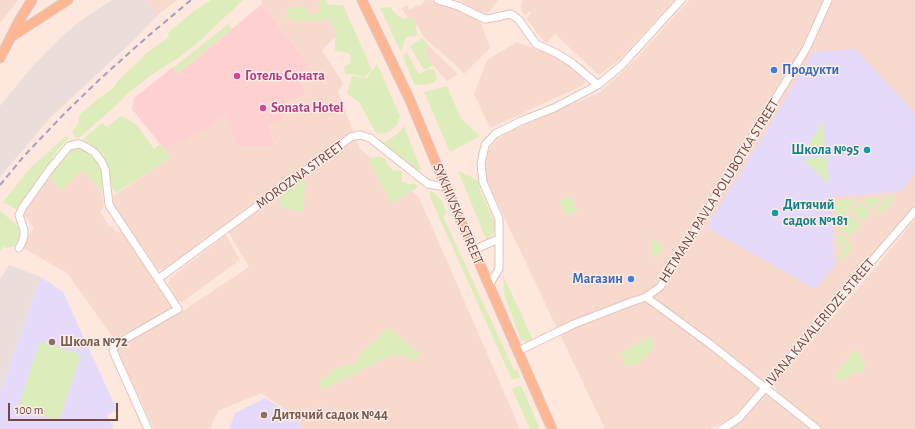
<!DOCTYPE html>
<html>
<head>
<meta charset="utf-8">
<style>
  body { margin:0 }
  #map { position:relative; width:915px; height:429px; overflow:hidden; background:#fee8dd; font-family:"Alegreya Sans",sans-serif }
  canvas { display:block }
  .scale { position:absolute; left:8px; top:403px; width:110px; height:18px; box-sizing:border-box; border:2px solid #754744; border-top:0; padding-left:5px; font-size:12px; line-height:14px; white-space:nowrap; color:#754744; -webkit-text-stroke:3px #ffede5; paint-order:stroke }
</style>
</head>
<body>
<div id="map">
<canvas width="915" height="429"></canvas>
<div class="scale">100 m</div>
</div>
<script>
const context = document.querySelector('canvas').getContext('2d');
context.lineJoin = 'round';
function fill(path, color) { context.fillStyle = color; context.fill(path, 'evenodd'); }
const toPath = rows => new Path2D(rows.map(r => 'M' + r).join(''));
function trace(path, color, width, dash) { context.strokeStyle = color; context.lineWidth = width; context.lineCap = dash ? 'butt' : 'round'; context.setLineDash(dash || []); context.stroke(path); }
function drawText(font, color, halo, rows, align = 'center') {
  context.font = font + ' "Alegreya Sans",sans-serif'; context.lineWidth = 3; context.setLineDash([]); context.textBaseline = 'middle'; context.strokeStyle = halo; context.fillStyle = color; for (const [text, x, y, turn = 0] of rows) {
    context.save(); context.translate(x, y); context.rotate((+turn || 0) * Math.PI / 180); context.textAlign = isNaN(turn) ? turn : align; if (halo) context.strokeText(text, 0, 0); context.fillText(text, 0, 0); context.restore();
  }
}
fill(toPath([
  [0,0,18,0,0,23],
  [146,0,177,0,158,15],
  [261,0,326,0,332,9,339,33,322,50,343,83,338,92,360,149,419,197,520,429,303,429,298,418,261,393,218,411,210,429,154,429,116,348,184,310,249,267,224,225,164,270,158,270,114,205,113,196,170,158,164,149,208,129,217,118,224,115,238,147,275,144,268,125,281,114,283,105,306,94,301,81,313,71,262,4],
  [425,0,429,0,453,7,480,20,490,48,464,74,455,64,432,45,424,37,417,25,413,27,402,8,407,5,409,10,418,5,420,6],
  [463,0,498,0,487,14,474,9,461,2],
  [523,0,675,0,618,61,599,75,555,34,546,43,536,32,527,19,531,13,529,11,525,16,521,10,521,3],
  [689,0,915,0,915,206,760,389,732,418,710,429,605,429,487,181,485,159,489,149,497,139,515,129,600,92,634,61],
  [517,42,552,55,571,64,584,76,585,82,582,86,490,128,474,94,487,60],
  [429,46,445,62,458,74,447,81,433,65,424,51],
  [83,170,102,192,104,207,100,212,110,227,112,226,117,233,124,229,174,308,114,339,67,273,49,263,22,247,34,227,23,214,45,182,51,177,61,190],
  [915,219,915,429,821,429,779,394,773,385,867,278],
  [226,235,240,260,182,302,178,301,168,284,171,277],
  [766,392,812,429,728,429,742,420]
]), '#f8d9ce');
fill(toPath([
  [262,4,313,71,312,77,301,82,306,94,283,105,285,112,281,114,283,119,268,125,275,145,238,147,224,115,217,118,209,129,164,149,132,109,134,98,173,67,178,74]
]), '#ffd0d0');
fill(toPath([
  [112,0,146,0,158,15,138,36,50,118,0,177,0,106,30,69,61,37,80,21],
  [9,265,41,277,0,392,0,279]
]), '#ebddda');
fill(toPath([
  [855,49,915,113,915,174,900,192,830,197,835,265,815,289,706,227,759,143,813,52],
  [41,277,63,292,117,410,107,415,114,429,0,429,0,392],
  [265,398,298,418,303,429,229,429,235,413]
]), '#e5dafa');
fill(toPath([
  [211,0,243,0,212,29,203,38,181,56,154,73,124,96,123,99,78,139,72,133,78,124,80,114,97,100,114,87,117,82,148,52,169,37,168,33,194,11],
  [318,0,326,0,329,5,343,5,372,70,364,77,352,74,345,74,344,66,351,64,350,54,345,52,335,51,335,30,329,20,297,21,286,17,289,8,299,6,303,7,312,15,318,13,321,6],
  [390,7,397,15,404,19,412,17,415,23,417,32,416,36,406,37,401,52,380,8],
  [228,24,232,29,178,74,173,68],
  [422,38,429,46,424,52,433,65,424,70,410,46],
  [407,53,412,61,414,67,418,72,420,74,429,69,435,70,437,79,433,83,421,85,414,84,403,56],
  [377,64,400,116,397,125,390,131,383,134,376,133,359,102,347,94,352,76,367,78],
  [447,86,461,119,480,136,450,152,424,92],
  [121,116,136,124,154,149,160,144,170,158,116,193,109,183,105,162,80,142,102,123,107,127],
  [823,122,825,150,803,153],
  [404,126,420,167,421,173,382,143,393,137,399,132],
  [66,136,69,138,57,150,46,169,16,209,3,202,31,167],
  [75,148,82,148,91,154,100,162,103,171,102,192,83,170,61,190,49,176,69,151],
  [375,157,382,157,385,159,389,166,394,171,398,170,402,171,402,181,408,184,416,184,418,187,393,203,388,199,386,191,380,183,380,180,375,175,375,169,370,166,369,159],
  [827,157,829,184,803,159],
  [458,171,478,180,480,190,496,226,494,232,490,238,486,239],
  [301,180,306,181,303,212,279,207,284,191],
  [430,190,441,199,447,214,443,216,514,370,518,370,520,377,512,380,430,197],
  [571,196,578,211,566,216,559,201],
  [896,196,880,215,875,211,887,197],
  [882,197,873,209,861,199],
  [857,199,837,226,835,201],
  [859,202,871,212,863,222,851,212],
  [0,211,18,226,20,233,18,240,13,247,6,248,4,246,0,252],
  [849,215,860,225,850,237,839,228],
  [837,231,848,240,839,251],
  [652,239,664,246,657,258,651,255],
  [850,242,854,246,840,263,839,255],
  [503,275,533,340,529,342,526,342,521,340,504,294],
  [387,327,420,354,417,360,394,354,322,390,319,382,337,368,355,364,364,350,378,339],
  [652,337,654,344,653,350,635,365,623,366,624,360,621,353,632,346],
  [40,341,81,355,59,421,18,408],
  [854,350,858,351,862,358,865,364,864,372,855,372,841,381,835,377,837,372],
  [521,385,540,429,530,429,512,389]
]), '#ddecbb');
const minor = toPath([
  [438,0,458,6,485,19,492,18,510,14,514,16,519,20,536,44,556,53,572,63,598,85],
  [19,248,23,240,24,235,24,230,19,215,23,207,50,169,69,146,78,144,82,145,89,149,94,152,101,161,105,169,109,205,178,309,115,345,113,351,148,429],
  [473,250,499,239],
  [158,279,351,137,360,135,370,138,428,184,446,187],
  [489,285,499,269,499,219,483,182,481,164,485,145,495,134,521,121,554,108,598,85,622,65,681,0],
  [646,297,710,344,817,429],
  [518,351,574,324,631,302,646,297,660,287,806,49,828,0],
  [722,429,739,418,765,388,825,315,915,211]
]);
const major = toPath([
  [362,0,409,98,446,187,552,429],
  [11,37,68,0],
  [0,58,19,21,32,0]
]);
trace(minor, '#e4c3bc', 9);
trace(major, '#d8cbcb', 11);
trace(minor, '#fff', 7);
trace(major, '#ffb793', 9);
trace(toPath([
  [0,185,24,156,64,114,99,80,147,37,191,0]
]), '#a79cc7', 2, [6, 4]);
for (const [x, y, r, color] of [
  [774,70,4,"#3f7fe0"],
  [237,76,4,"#d1479c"],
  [263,108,4,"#d1479c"],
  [867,150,4,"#0f9aa8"],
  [775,213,4,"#0f9aa8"],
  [631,279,4,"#3f7fe0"],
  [52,342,4,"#8d6e63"],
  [264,415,4,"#8d6e63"]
]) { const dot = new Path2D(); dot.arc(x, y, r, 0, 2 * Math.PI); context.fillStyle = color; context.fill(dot); trace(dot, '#ffede5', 1.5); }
drawText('bold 14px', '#366cbe', '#ffede5', [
  ["Продукти",782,70],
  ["Магазин",623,279,"right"]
], 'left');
drawText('bold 14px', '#b23c85', '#ffede5', [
  ["Готель Соната",245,76],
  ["Sonata Hotel",271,108]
], 'left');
drawText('bold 14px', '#0d838f', '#ffede5', [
  ["Школа №95",859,150],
  ["Дитячий",783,205,"left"],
  ["садок №181",783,221,"left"]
], 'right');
drawText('14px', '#754744', '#ffede5', [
  ["MOROZNA STREET",300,175,-36],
  ["HETMANA PAVLA POLUBOTKA STREET",719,191,-58],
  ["SYKHIVSKA STREET",458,214,67],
  ["IVANA KAVALERIDZE STREET",820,322,-50]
]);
drawText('bold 14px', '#785e54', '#ffede5', [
  ["Школа №72",60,342],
  ["Дитячий садок №44",272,415]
], 'left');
</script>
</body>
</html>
